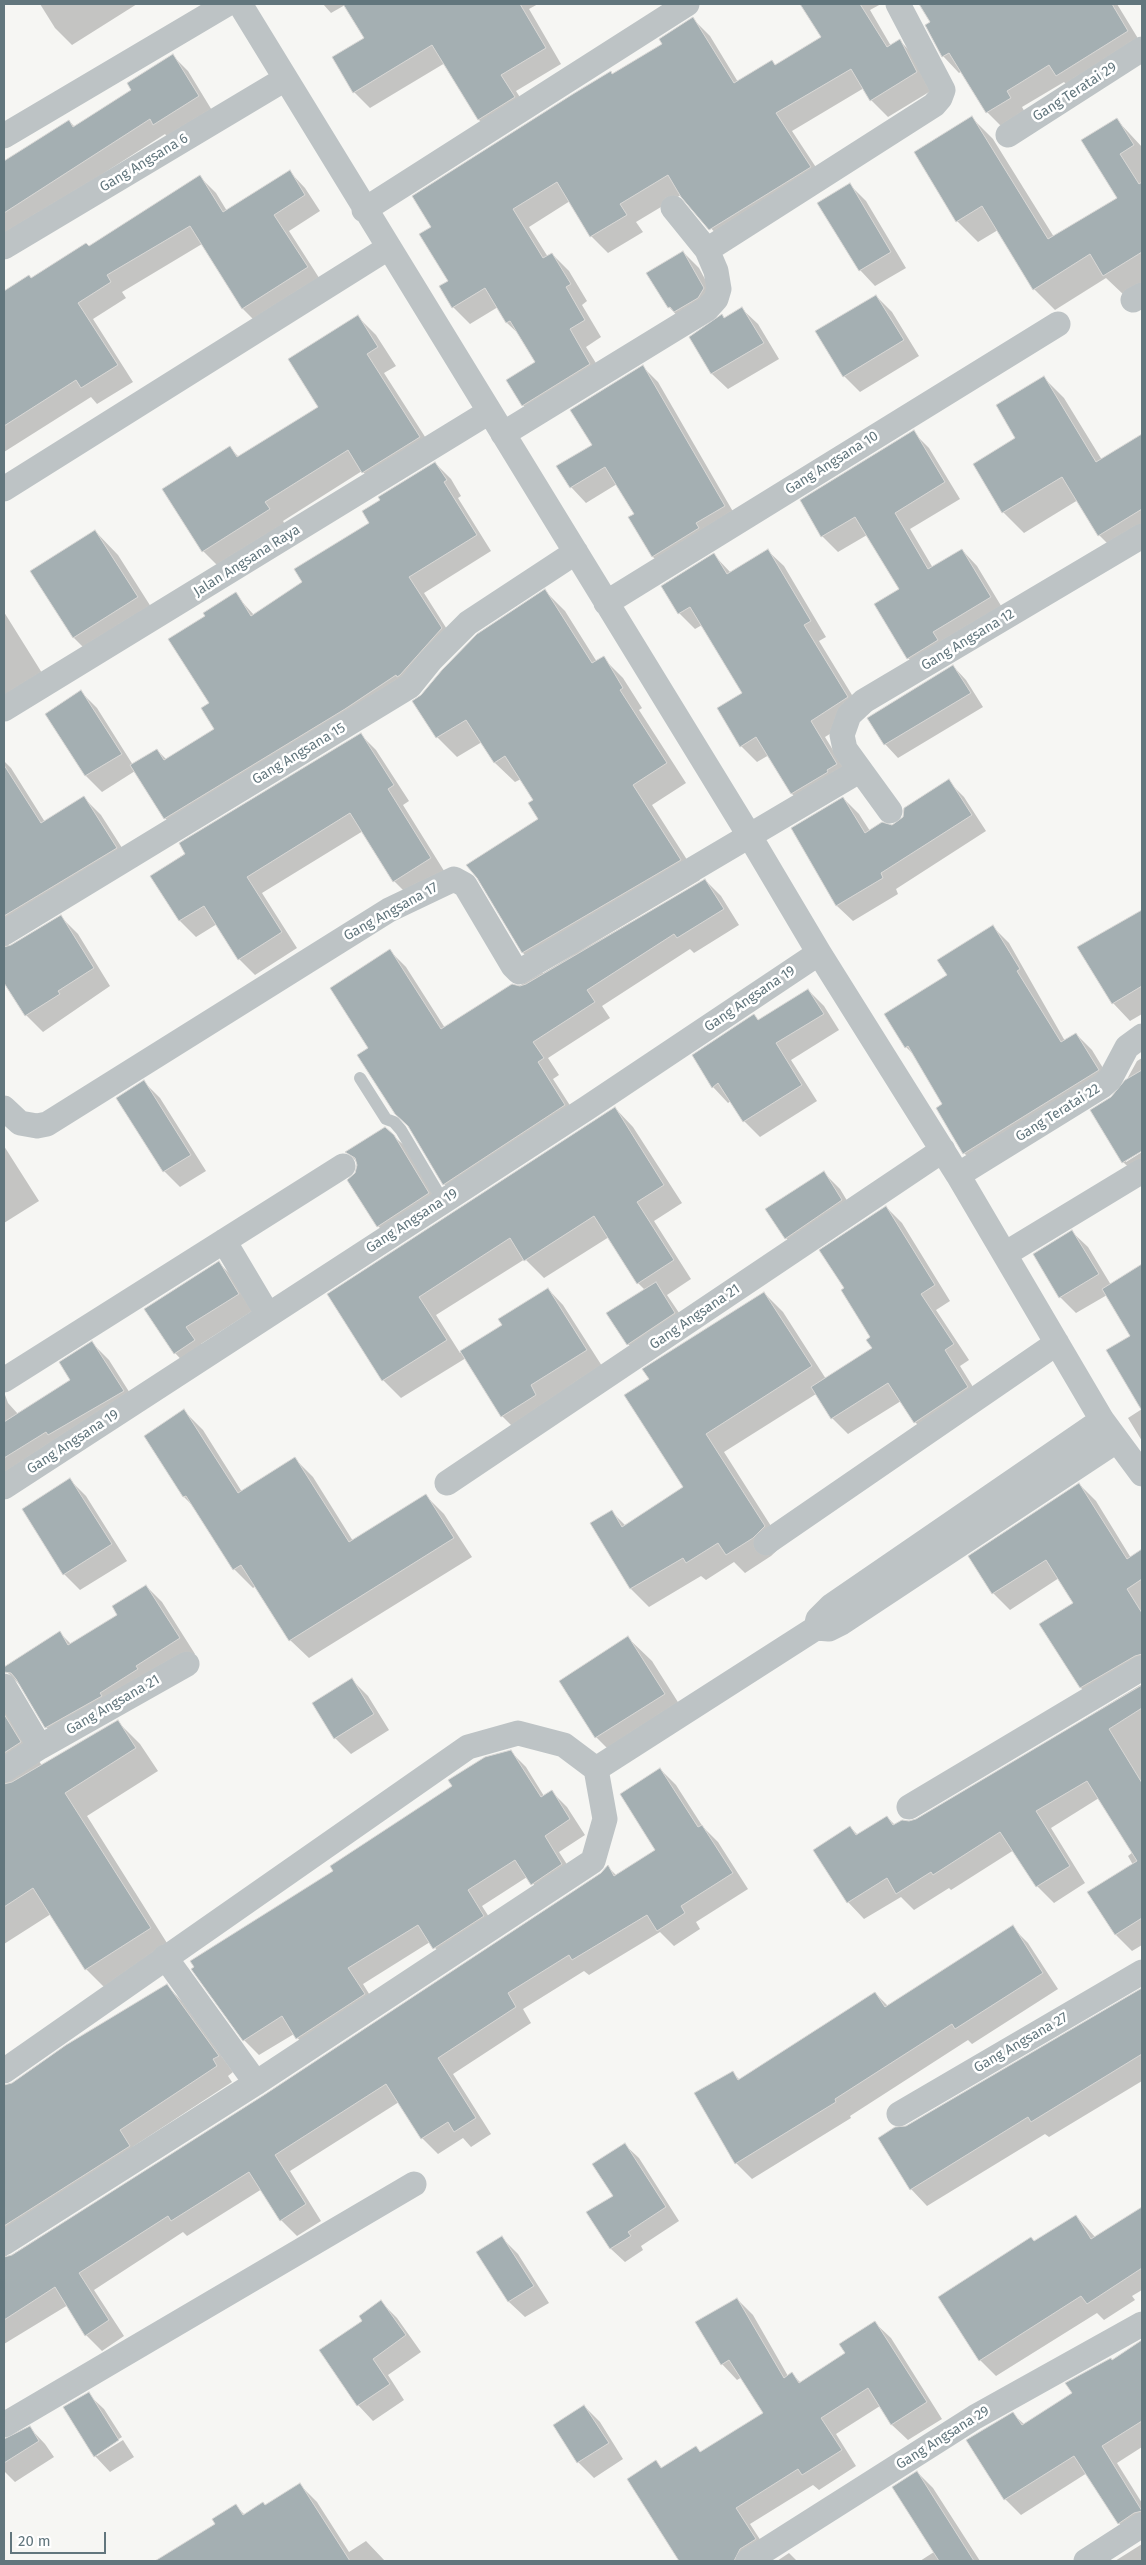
<!DOCTYPE html>
<html>
<head>
<meta charset="utf-8">
<style>
  body { margin:0 }
  #map { position:relative; width:1146px; height:2565px; overflow:hidden; background:#f6f6f3; font-family:"Fira Sans",sans-serif }
  canvas { display:block }
  .frame { position:absolute; inset:0; border:5px solid #62767d; pointer-events:none }
  .scale { position:absolute; left:10px; top:2532px; width:96px; height:22px; box-sizing:border-box; border:2px solid #62767d; border-top:0; padding-left:6px; font-size:15px; line-height:18px; white-space:nowrap; color:#62767d; -webkit-text-stroke:4px #fff; paint-order:stroke }
</style>
</head>
<body>
<div id="map">
<canvas width="1146" height="2565"></canvas>
<div class="frame"></div>
<div class="scale">20 m</div>
</div>
<script>
const context = document.querySelector('canvas').getContext('2d');
context.lineJoin = 'round';
function fill(path, color) { context.fillStyle = color; context.fill(path, 'evenodd'); }
const toPath = rows => new Path2D(rows.map(r => 'M' + r).join(''));
function trace(path, color, width, dash) { context.strokeStyle = color; context.lineWidth = width; context.lineCap = dash ? 'butt' : 'round'; context.setLineDash(dash || []); context.stroke(path); }
function drawText(font, color, halo, rows, align = 'center') {
  context.font = font + ' "Fira Sans",sans-serif'; context.lineWidth = 5; context.setLineDash([]); context.textBaseline = 'middle'; context.strokeStyle = halo; context.fillStyle = color; for (const [text, x, y, turn = 0] of rows) {
    context.save(); context.translate(x, y); context.rotate((+turn || 0) * Math.PI / 180); context.textAlign = isNaN(turn) ? turn : align; if (halo) context.strokeText(text, 0, 0); context.fillText(text, 0, 0); context.restore();
  }
}
fill(toPath([
  [40,4,137,4,72,45,55,28],
  [323,4,538,4,529,9,561,64,516,91,530,113,495,135,479,120,445,63,370,108,354,92,333,58,365,38,345,5,331,13],
  [802,4,881,4,870,10,891,46,900,41,917,58,934,89,888,117,871,100,864,88,792,131,827,184,727,246,681,195,636,222,643,232,608,253,591,236,570,201,529,227,548,257,552,254,569,271,587,301,582,305,601,337,586,347,607,381,540,422,523,405,537,363,522,337,507,323,498,307,470,324,453,307,449,282,433,227,613,75,664,44,693,19,710,36,738,82,776,66,823,37],
  [920,4,1117,4,1142,45,1073,91,1064,82,1022,107,1026,114,1003,128,987,112,962,71,959,73,943,56,932,22],
  [173,56,188,71,213,112,169,139,165,134,23,225,4,234,4,162,69,121,75,127,133,90],
  [972,118,993,139,1054,237,1119,198,1117,120,1142,147,1142,286,1125,296,1106,278,1055,310,1034,289,998,230,978,242,957,221],
  [290,172,305,188,320,211,289,231,323,284,258,324,243,309,202,244,122,292,126,298,93,319,133,382,97,404,91,397,4,452,4,293,29,276,32,279,89,248,200,177,216,193,227,211],
  [850,185,866,201,906,268,875,286,860,270],
  [683,252,699,268,719,305,684,323,669,307],
  [876,296,892,312,919,356,860,392,844,376,817,332],
  [742,309,758,324,779,359,728,389,712,374,690,337],
  [358,317,376,335,396,366,384,373,438,457,382,491,362,471,283,521,287,528,222,570,203,551,230,448,239,457,319,407],
  [643,367,658,382,739,522,669,572,653,557,630,518,636,514,617,484,586,503,571,487,593,445],
  [1044,378,1064,398,1102,460,1142,436,1142,541,1119,555,1099,535,1078,500,1024,533,1003,512,974,464,1017,438],
  [913,432,929,448,960,499,910,529,933,568,962,550,977,566,1006,614,924,674,908,658,900,590,867,535,838,552,822,536],
  [435,463,451,479,461,496,458,498,491,551,424,593,457,645,180,834,165,818,135,771,102,792,86,776,47,714,81,692,97,708,133,765,157,750,167,760,216,729,211,704,207,617,235,594,254,615,304,583],
  [95,531,118,555,160,621,97,661,74,638],
  [768,551,784,566,826,637,819,641,863,713,825,737,852,781,808,810,792,794,769,755,757,762,741,746,719,709,743,694,702,625,695,629,679,613,714,555,731,573],
  [545,591,565,611,597,662,603,658,623,678,642,708,639,710,686,783,652,805,700,880,543,973,523,953,478,877,539,820,534,801,521,779,515,782,495,763,482,742,457,757,437,737,414,702],
  [4,612,52,689,4,715],
  [953,666,966,680,983,707,898,758,885,744],
  [360,734,376,750,409,801,403,805,446,874,410,897,394,881,363,831,262,893,297,948,255,975,239,959,217,924,196,937,180,921,152,876],
  [4,761,11,768,45,822,84,798,101,815,133,865,9,943,8,947,61,917,78,934,110,986,43,1032,26,1015,4,981],
  [948,781,964,797,986,831,896,889,898,894,853,921,837,906,823,883,843,798,859,814,870,831,891,827],
  [705,880,721,896,739,925,694,953,690,949,602,1006,610,1018,548,1058,559,1075,553,1079,580,1121,460,1200,444,1184,369,1048,390,951,406,967,445,1028],
  [1142,910,1142,1014,1130,1021,1113,1003,1079,947],
  [993,927,1009,943,1065,1041,1076,1034,1092,1050,1114,1086,980,1169,964,1153,944,1104,917,1058,906,1047],
  [808,990,824,1006,839,1030,791,1060,817,1101,760,1137,744,1121,731,1101,728,1103,713,1087,759,1021],
  [1142,1058,1142,1150,1126,1159,1126,1162,1142,1152,1141,1179,1123,1162,1121,1090,1137,1061],
  [144,1082,160,1098,206,1171,180,1187,164,1171],
  [615,1108,633,1127,682,1203,654,1221,691,1279,667,1295,690,1329,644,1360,628,1344,645,1290,638,1283,609,1237,544,1278,525,1259,436,1315,460,1353,504,1326,548,1289,563,1305,602,1366,518,1432,502,1416,466,1358,401,1398,383,1380,329,1294],
  [385,1129,405,1146,444,1210,394,1242,378,1226,349,1180,357,1174,358,1163,347,1152],
  [4,1146,39,1201,4,1223],
  [824,1173,840,1189,857,1217,802,1254,786,1238],
  [886,1207,902,1223,950,1301,936,1310,969,1360,960,1366,983,1403,931,1438,915,1422,901,1401,848,1434,832,1418,816,1394,724,1452,783,1545,771,1556,745,1573,734,1562,706,1580,701,1576,649,1607,631,1589,592,1524,612,1512,626,1526,684,1488,650,1379,764,1293,783,1312,826,1379,873,1349,872,1337,845,1289],
  [1072,1232,1088,1247,1111,1285,1142,1266,1142,1409,1107,1351,1131,1336,1107,1295,1076,1313,1060,1297,1035,1254],
  [219,1263,235,1279,254,1310,201,1344,209,1356,190,1369,175,1353,145,1309],
  [92,1343,109,1360,140,1409,4,1486,4,1392,8,1403,18,1414,72,1381],
  [1142,1409,1142,1441,1128,1418],
  [184,1411,203,1430,242,1492,295,1459,313,1477,353,1541,425,1495,444,1514,472,1557,309,1658,290,1640,256,1586,253,1588,234,1569,195,1508,184,1497],
  [70,1480,86,1496,127,1561,80,1590,64,1574],
  [1079,1484,1096,1501,1131,1558,1142,1551,1142,1679,1097,1704,1081,1688,1041,1625,1075,1603,1059,1578,1010,1610,993,1593],
  [146,1586,162,1602,195,1654,62,1743,46,1727,22,1687,7,1672,60,1633,71,1644,118,1615],
  [628,1638,652,1661,688,1718,620,1761,596,1737],
  [352,1680,368,1696,389,1730,351,1754,335,1738],
  [1142,1684,1142,1945,1132,1951,1116,1935,1133,1865,1128,1856,1133,1852,1099,1798,1051,1828,1085,1883,1054,1903,1037,1886,1014,1850,951,1890,949,1888,914,1910,901,1897,864,1919,848,1902,850,1827,858,1835,887,1817,895,1825,917,1821],
  [4,1695,14,1717,42,1766,117,1721,140,1744,158,1771,87,1816,172,1951,108,1991,86,1969,51,1914,4,1944],
  [510,1751,526,1767,544,1796,552,1792,567,1807,585,1835,559,1852,577,1880,547,1899,527,1877,482,1906,498,1931,449,1964,430,1942,363,1984,379,2010,312,2054,294,2034,259,2055,244,2040,335,1871],
  [660,1769,676,1785,703,1827,718,1842,748,1889,696,1922,700,1929,674,1946,660,1932,589,1975,584,1971,523,2009,531,2023,453,2074,491,2134,471,2147,463,2138,438,2154,422,2138,399,2102,290,2171,321,2221,297,2236,281,2220,262,2189,187,2236,183,2232,94,2290,124,2336,102,2351,86,2335,68,2305,4,2344,4,2085,13,2084,167,1986,182,2001,233,2072,228,2076,232,2082,134,2146,12,2247,5,2259,265,2096,602,1874,608,1867,617,1876,657,1850],
  [1012,1927,1028,1943,1058,1989,972,2044,968,2040,850,2116,851,2118,752,2179,736,2163,696,2094,733,2073,740,2080,875,1993,888,2006],
  [1142,1990,1142,2081,1049,2137,1045,2134,927,2206,911,2189,907,2128],
  [625,2145,639,2158,679,2221,641,2246,643,2250,625,2262,611,2249,588,2213,615,2196],
  [1142,2209,1142,2290,1132,2296,1135,2300,1104,2320,1097,2313,996,2376,980,2360,1034,2242,1076,2216,1096,2238],
  [502,2238,518,2254,549,2303,525,2317,509,2302,478,2253],
  [737,2299,753,2315,788,2376,792,2374,801,2383,847,2353,875,2323,891,2338,942,2419,908,2440,892,2425,880,2406,836,2434,856,2466,819,2490,813,2485,750,2524,770,2555,763,2561,681,2561,629,2480,656,2462,663,2469,696,2448,701,2453,764,2413,742,2377,737,2380,722,2364],
  [381,2302,397,2318,421,2352,388,2375,404,2400,373,2421,358,2405,364,2321],
  [1142,2342,1142,2447,1117,2463,1142,2503,1142,2534,1134,2539,1119,2523,1087,2473,1021,2515,1005,2499,1013,2414,1025,2425,1073,2394,1112,2361],
  [88,2394,104,2409,122,2437,97,2453,97,2456,123,2440,134,2457,110,2472,95,2456],
  [584,2406,600,2422,623,2459,594,2478,578,2462,555,2425],
  [4,2413,5,2440,30,2428,45,2444,54,2457,15,2482,4,2471],
  [917,2472,933,2488,980,2561,920,2561,934,2552],
  [300,2485,317,2502,349,2552,366,2541,385,2561,183,2561,176,2550,217,2524,236,2506,245,2515,266,2506],
  [1142,2544,1142,2561,1115,2561],
  [789,2553,797,2561,777,2561]
]), '#0003');
const building = toPath([
  [343,4,520,4,546,48,501,75,515,97,478,120,432,45,353,93,332,57,364,38,343,4],
  [800,4,860,4,887,47,900,39,917,72,870,101,851,69,776,113,811,167,709,230,681,197,668,175,620,204,627,215,590,237,557,182,513,209,543,258,552,253,571,284,566,287,585,320,570,329,590,364,522,406,506,380,535,362,510,321,506,323,485,288,452,308,439,286,448,281,419,234,431,227,412,196,573,94,611,71,612,74,662,44,659,39,693,17,734,83,772,60,775,65,821,37,800,4],
  [919,4,1112,4,1128,31,1056,76,1049,65,1007,91,1011,98,986,113,949,53,942,57,925,25,930,22,919,4],
  [173,54,199,96,153,125,150,119,4,213,4,161,69,120,73,127,131,90,127,83,173,54],
  [972,116,1048,239,1117,198,1081,140,1117,118,1134,145,1120,154,1139,184,1142,182,1142,252,1103,276,1090,254,1033,290,982,206,956,222,914,152,972,116],
  [290,170,305,195,274,215,308,267,242,309,190,226,107,275,111,282,78,303,118,365,81,388,76,380,4,426,4,291,29,275,31,278,86,243,89,246,200,175,223,212,290,170],
  [850,183,891,252,859,271,817,203,850,183],
  [683,251,704,288,698,298,674,312,670,307,668,308,646,273,683,251],
  [876,295,904,340,843,377,815,331,876,295],
  [742,307,764,343,711,374,689,337,722,314,724,318,742,307],
  [358,315,378,347,367,354,420,437,362,473,348,450,265,502,270,509,202,552,162,489,230,446,237,457,318,407,288,359,358,315],
  [643,365,725,506,696,523,699,528,652,557,628,517,634,514,605,467,570,488,556,466,592,445,570,410,643,365],
  [1044,376,1096,462,1142,434,1142,509,1098,536,1062,477,1002,513,973,464,1015,438,996,405,1044,376],
  [914,430,945,482,895,513,928,569,962,549,991,597,933,632,938,640,907,659,874,604,899,589,855,517,821,537,800,500,914,430],
  [435,462,447,480,444,482,477,535,409,577,442,628,400,675,397,677,396,675,345,709,164,819,130,765,157,749,164,760,214,729,201,708,209,703,168,639,205,616,203,613,236,592,251,616,302,582,294,569,369,523,362,511,380,500,378,497,435,462],
  [95,530,138,597,73,638,30,571,95,530],
  [768,549,811,621,804,625,848,697,811,721,837,764,827,770,828,772,791,794,756,737,740,747,717,708,742,693,690,607,678,614,661,586,714,553,727,574,768,549],
  [545,589,592,663,604,656,623,688,620,690,667,763,633,785,681,860,522,953,477,878,466,865,538,819,528,803,533,800,505,756,494,763,466,720,436,738,412,701,421,695,442,670,477,634,545,589],
  [953,665,971,693,884,745,867,718,953,665],
  [81,690,122,754,85,776,45,714,81,690],
  [361,733,394,785,388,789,431,858,393,882,350,813,247,877,282,932,238,960,204,906,179,921,150,876,185,854,179,843,361,733],
  [4,765,41,823,84,796,117,848,4,916,4,765],
  [949,779,972,815,881,873,883,878,836,906,791,828,843,797,865,833,882,822,892,825,903,817,904,808,949,779],
  [705,879,724,909,677,938,674,934,587,990,595,1002,533,1042,544,1058,538,1062,565,1105,443,1185,408,1126,395,1114,357,1055,368,1048,330,988,390,949,441,1029,512,984,520,986,526,984,705,879],
  [1142,910,1142,986,1112,1004,1077,947,1142,910],
  [61,915,94,968,58,991,60,994,25,1016,4,983,4,947,11,945,61,915],
  [993,925,1020,969,1017,971,1061,1042,1076,1033,1099,1070,963,1154,936,1108,942,1104,908,1046,905,1048,884,1014,947,975,937,960,993,925],
  [808,989,824,1014,776,1043,802,1085,743,1122,718,1083,712,1088,692,1055,754,1014,758,1020,808,989],
  [1142,1070,1142,1151,1122,1163,1090,1110,1111,1097,1125,1080,1142,1070],
  [144,1080,191,1155,163,1172,116,1098,144,1080],
  [615,1107,664,1185,637,1202,674,1260,637,1284,594,1216,524,1261,510,1238,419,1297,447,1340,382,1381,327,1294,615,1107],
  [385,1127,394,1135,429,1193,377,1227,347,1180,355,1173,357,1165,355,1158,345,1152,385,1127],
  [824,1171,842,1200,785,1239,765,1209,824,1171],
  [886,1206,935,1285,921,1294,954,1344,945,1350,968,1387,914,1423,888,1383,831,1419,811,1387,872,1348,866,1340,870,1337,841,1290,844,1288,819,1250,886,1206],
  [1072,1230,1099,1274,1059,1298,1033,1254,1072,1230],
  [219,1261,239,1294,186,1327,195,1340,174,1354,144,1309,219,1261],
  [1142,1264,1142,1411,1106,1350,1130,1336,1102,1289,1142,1264],
  [656,1282,675,1313,627,1345,606,1313,656,1282],
  [548,1288,587,1350,531,1385,536,1395,501,1417,460,1351,502,1325,498,1319,548,1288],
  [764,1292,812,1366,706,1434,765,1526,753,1538,726,1555,718,1543,686,1563,683,1558,630,1589,590,1523,612,1510,622,1527,683,1487,624,1395,649,1379,642,1369,764,1292],
  [92,1341,124,1391,48,1435,46,1432,4,1458,4,1422,70,1380,59,1362,92,1341],
  [184,1409,238,1493,295,1457,349,1542,426,1494,454,1538,289,1641,241,1565,233,1570,186,1496,183,1497,144,1436,184,1409],
  [70,1478,112,1544,63,1575,22,1509,70,1478],
  [1079,1483,1127,1559,1142,1549,1142,1579,1127,1589,1142,1613,1142,1654,1135,1656,1080,1688,1039,1624,1073,1603,1046,1560,992,1594,968,1556,1079,1483],
  [146,1585,180,1638,136,1666,138,1669,100,1693,102,1696,45,1728,16,1679,11,1673,4,1672,4,1667,60,1631,68,1645,117,1615,112,1606,146,1585],
  [628,1636,665,1694,595,1738,559,1681,628,1636],
  [352,1678,374,1714,334,1739,312,1703,352,1678],
  [1142,1685,1142,1708,1109,1729,1142,1783,1142,1918,1115,1935,1087,1892,1137,1861,1087,1781,1036,1811,1070,1866,1036,1887,1000,1832,933,1875,931,1872,896,1894,887,1878,847,1903,813,1850,850,1826,856,1835,887,1816,893,1825,902,1820,909,1821,916,1819,1142,1685],
  [4,1714,21,1742,4,1753,4,1714],
  [118,1720,136,1748,65,1793,151,1928,85,1970,33,1888,4,1907,4,1784,12,1782,118,1720],
  [511,1750,541,1797,552,1790,570,1819,545,1836,562,1864,531,1885,515,1860,468,1890,484,1916,433,1949,418,1925,348,1968,365,1994,296,2039,282,2016,243,2041,191,1969,194,1967,190,1961,333,1871,330,1866,452,1786,448,1780,485,1757,511,1750],
  [660,1768,698,1827,702,1825,733,1873,681,1906,685,1913,657,1931,647,1915,572,1960,569,1955,508,1993,516,2007,438,2058,476,2118,454,2132,448,2122,421,2139,386,2084,275,2155,306,2204,280,2221,249,2172,171,2221,168,2216,79,2273,109,2320,85,2336,55,2287,4,2320,4,2257,12,2255,264,2095,601,1873,608,1865,614,1876,655,1850,620,1794,660,1768],
  [1013,1925,1043,1973,955,2029,952,2024,835,2099,836,2102,735,2164,694,2093,733,2071,738,2080,875,1992,885,2007,1013,1925],
  [167,1984,219,2056,213,2059,217,2066,120,2130,130,2146,4,2226,4,2085,12,2083,66,2045,167,1984],
  [1142,1988,1142,2054,1031,2122,1028,2117,910,2190,878,2138,895,2127,906,2126,1142,1988],
  [625,2143,666,2207,628,2232,631,2236,610,2249,586,2212,613,2196,592,2164,625,2143],
  [1142,2207,1142,2268,1087,2304,1081,2296,979,2361,938,2297,1031,2237,1034,2241,1076,2215,1091,2239,1142,2207],
  [502,2236,534,2286,508,2302,476,2252,502,2236],
  [737,2298,784,2378,792,2372,799,2383,845,2353,839,2344,875,2321,927,2402,891,2425,868,2388,821,2418,842,2450,802,2475,798,2469,736,2508,756,2539,740,2549,734,2561,679,2561,627,2479,656,2460,661,2468,696,2446,700,2452,763,2413,729,2360,721,2365,695,2322,737,2298],
  [381,2300,406,2335,373,2359,390,2384,357,2406,319,2350,362,2321,359,2316,381,2300],
  [1142,2340,1142,2421,1102,2446,1142,2511,1134,2513,1118,2524,1074,2456,1004,2500,966,2440,1013,2412,1022,2425,1072,2393,1065,2383,1111,2358,1112,2360,1142,2340],
  [89,2392,119,2440,94,2457,63,2407,89,2392],
  [584,2405,609,2443,577,2463,553,2425,584,2405],
  [30,2426,39,2441,4,2463,4,2439,30,2426],
  [917,2471,974,2561,939,2561,892,2487,917,2471],
  [300,2483,350,2561,155,2561,215,2524,212,2519,236,2504,243,2515,263,2502,265,2505,300,2483]
]);
fill(building, '#a4afb2');
trace(building, '#d8d7d5', 1);
trace(toPath([
  [360,1078,386,1119,394,1122,401,1130,443,1201]
]), '#bdc3c5', 12);
trace(toPath([
  [240,4,749,835,819,953,958,1175,1102,1420,1142,1474],
  [1008,135,1142,49],
  [4,136,227,4],
  [364,210,687,4],
  [4,247,285,79],
  [707,250,934,105,940,98,943,90,898,4],
  [1133,300,1142,295],
  [503,434,707,309,716,299,719,289,716,271,707,250,673,208],
  [4,489,388,248],
  [606,603,1058,324],
  [4,709,489,412],
  [890,811,845,749,842,735,849,715,864,701,1142,536],
  [4,933,410,686,431,660,468,623,576,552],
  [4,1108,20,1123,37,1126,47,1124,389,910,454,879,465,885,513,966,519,972,859,771],
  [958,1175,1102,1086,1110,1079,1127,1047,1142,1036],
  [224,1241,268,1315],
  [1005,1254,1142,1171],
  [4,1380,343,1166],
  [447,1483,943,1150],
  [4,1487,587,1108,819,953],
  [766,1543,1057,1343],
  [816,1628,818,1619,831,1606,1102,1420],
  [4,1686,40,1747,4,1770],
  [40,1747,187,1664],
  [909,1807,1142,1668],
  [165,1957,256,2083],
  [4,2071,468,1747,518,1733,564,1745,596,1769],
  [899,2114,1142,1972],
  [4,2243,256,2083,593,1861,605,1819,596,1769,816,1628,829,1629,841,1623,1116,1441],
  [4,2425,414,2184],
  [748,2561,975,2417,1142,2324],
  [1086,2561,1142,2525]
]), '#bdc3c5', 25);
drawText('14px', '#62767d', '#fff', [
  ["Gang Teratai 29",1075,92,-33],
  ["Gang Angsana 6",144,163,-31],
  ["Gang Angsana 10",832,463,-32],
  ["Jalan Angsana Raya",247,561,-32],
  ["Gang Angsana 12",968,640,-31],
  ["Gang Angsana 15",299,754,-31],
  ["Gang Angsana 17",391,912,-29],
  ["Gang Angsana 19",750,999,-34],
  ["Gang Teratai 22",1058,1113,-32],
  ["Gang Angsana 19",412,1221,-33],
  ["Gang Angsana 21",695,1317,-34],
  ["Gang Angsana 19",73,1442,-33],
  ["Gang Angsana 21",113,1705,-30],
  ["Gang Angsana 27",1021,2043,-30],
  ["Gang Angsana 29",943,2438,-32]
]);
</script>
</body>
</html>
